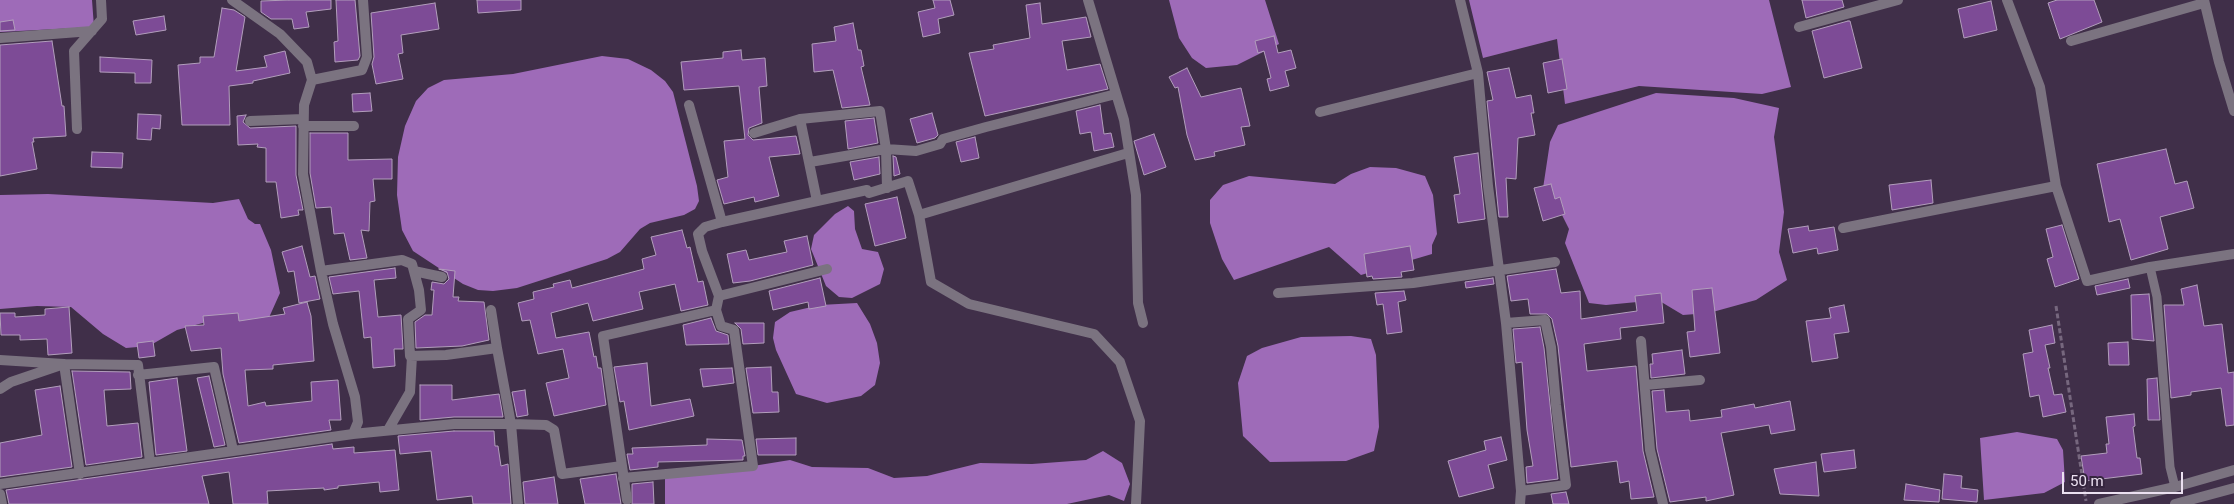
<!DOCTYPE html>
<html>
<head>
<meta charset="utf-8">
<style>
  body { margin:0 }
  #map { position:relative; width:2234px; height:504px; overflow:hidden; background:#402f49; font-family:Roboto,sans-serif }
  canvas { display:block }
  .scale { position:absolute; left:2062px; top:472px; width:121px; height:22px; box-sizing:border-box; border:2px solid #ebe0f0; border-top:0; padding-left:6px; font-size:15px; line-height:18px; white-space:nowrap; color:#ebe0f0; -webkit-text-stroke:4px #35253e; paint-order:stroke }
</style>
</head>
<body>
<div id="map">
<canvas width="2234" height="504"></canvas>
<div class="scale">50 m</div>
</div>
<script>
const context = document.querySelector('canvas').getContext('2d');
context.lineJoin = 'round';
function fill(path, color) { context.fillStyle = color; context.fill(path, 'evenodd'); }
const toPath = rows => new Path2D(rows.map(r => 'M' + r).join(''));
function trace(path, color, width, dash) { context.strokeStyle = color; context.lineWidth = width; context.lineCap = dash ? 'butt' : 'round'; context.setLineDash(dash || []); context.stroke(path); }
fill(toPath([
  [0,0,92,0,94,27,0,32],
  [1169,0,1265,0,1279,44,1237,65,1206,68,1192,58,1179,38],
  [1469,0,1769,0,1791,87,1762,94,1639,86,1565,104,1557,39,1483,58],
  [602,56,628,59,651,70,665,81,673,92,697,186,699,201,695,209,684,215,650,223,640,229,620,252,607,259,517,288,493,291,478,290,463,284,413,251,402,230,397,195,398,157,405,126,416,101,428,88,444,80,513,74],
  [1656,93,1734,98,1779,108,1774,137,1784,212,1779,252,1787,280,1756,300,1709,313,1683,315,1658,300,1606,305,1589,303,1565,243,1569,229,1556,203,1542,195,1550,142,1558,125],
  [1370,167,1396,168,1425,176,1433,195,1437,234,1432,245,1432,254,1361,275,1329,247,1234,280,1222,259,1210,223,1210,200,1223,185,1249,176,1335,184,1351,174],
  [48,194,213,203,239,199,248,219,255,224,260,224,271,250,280,293,267,322,241,326,221,318,177,330,149,346,126,348,103,334,71,307,37,306,0,309,0,195],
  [848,206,854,211,855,229,862,249,878,252,884,269,880,284,852,298,839,297,826,286,811,249,814,235,835,214],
  [857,303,870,324,877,343,880,363,875,385,861,396,827,403,796,394,776,350,773,338,775,322,790,312,820,305],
  [1351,336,1371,339,1376,355,1379,427,1374,451,1346,461,1270,462,1243,436,1238,383,1247,356,1262,348,1301,337],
  [2017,432,2057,439,2063,450,2065,482,2044,493,1984,500,1980,438],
  [1103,451,1122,463,1130,484,1124,501,1109,495,1067,504,665,504,665,471,753,466,790,460,812,467,868,468,894,478,927,476,980,463,1032,464,1086,460]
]), '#9e6bb8');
const building = toPath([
  [289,0,331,0,331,9,306,12,309,27,294,29,292,19,271,19,261,12,261,1,289,0],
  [336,0,355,0,360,56,358,60,335,62,334,42,338,41,336,0],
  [477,0,521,0,521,10,478,13,477,0],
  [933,0,950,0,954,15,938,19,940,33,923,37,918,12,935,8,933,0],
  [1802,0,1842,0,1844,7,1806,18,1802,0],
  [2057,0,2094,0,2102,22,2060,39,2048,3,2057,0],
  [1991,1,1997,30,1964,38,1958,9,1991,1],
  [435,3,439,29,401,35,403,53,398,54,403,79,376,84,372,64,374,57,371,13,435,3],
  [1040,3,1042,24,1086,17,1091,37,1062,41,1067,70,1100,64,1108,89,985,116,969,53,994,49,993,45,1030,38,1026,5,1040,3],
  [222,8,234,10,245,17,236,71,267,67,264,56,285,51,290,73,253,81,253,83,229,86,230,125,182,125,178,65,200,63,200,57,214,57,222,8],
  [164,16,166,30,136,35,133,21,164,16],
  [13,20,15,30,0,31,0,22,13,20],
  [1848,21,1850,21,1862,68,1824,78,1812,31,1848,21],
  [853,23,858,50,861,50,864,66,861,67,870,105,842,108,833,70,814,72,812,44,836,41,834,27,853,23],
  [1274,36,1278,53,1291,50,1296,68,1285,71,1289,86,1270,91,1267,79,1271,78,1264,51,1258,53,1255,41,1274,36],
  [52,41,62,106,64,106,66,136,33,138,34,142,32,142,37,169,0,176,0,45,52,41],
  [741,50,742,60,765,58,767,86,759,87,762,123,749,128,748,135,753,140,796,136,800,154,769,157,779,196,755,202,754,197,724,204,717,180,728,177,724,141,745,139,739,86,684,90,681,62,723,58,723,52,741,50],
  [100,57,152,60,151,83,135,83,135,73,100,72,100,57],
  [1562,59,1567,89,1548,93,1543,63,1562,59],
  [1187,68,1201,97,1241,88,1250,126,1241,127,1245,145,1214,152,1215,156,1195,160,1187,135,1178,87,1175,88,1169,77,1187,68],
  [1509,68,1516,98,1531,95,1534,113,1531,113,1535,135,1518,138,1516,179,1506,178,1508,217,1499,217,1487,101,1493,100,1487,72,1509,68],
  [370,93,372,111,353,112,352,94,370,93],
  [1100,105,1104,134,1111,133,1114,147,1094,151,1091,132,1080,134,1076,111,1100,105],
  [932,113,938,135,935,138,917,143,910,119,932,113],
  [138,114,161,115,160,129,152,128,151,140,137,139,138,114],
  [246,115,243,122,250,128,296,126,296,175,303,210,298,210,299,215,281,218,276,182,266,182,266,148,257,147,258,144,238,145,237,116,246,115],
  [874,118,878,143,848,149,845,121,874,118],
  [310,133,348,133,348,160,392,159,392,179,373,179,375,201,370,202,369,231,361,230,367,258,350,260,344,233,334,234,331,207,316,208,310,173,310,133],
  [1154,134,1166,167,1144,175,1134,141,1154,134],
  [975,137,979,158,961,162,956,142,975,137],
  [2166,149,2175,184,2187,181,2194,208,2160,217,2168,249,2131,260,2120,219,2109,222,2097,164,2166,149],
  [92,152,123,153,122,168,91,167,92,152],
  [1478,153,1485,219,1458,223,1454,195,1460,194,1454,157,1478,153],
  [893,156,896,157,900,174,894,176,893,156],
  [879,157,880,174,854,180,850,162,879,157],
  [1931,180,1933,203,1892,210,1889,185,1931,180],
  [1551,184,1555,199,1560,197,1565,214,1543,221,1534,188,1551,184],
  [897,197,906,238,875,246,865,204,897,197],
  [2062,225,2079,279,2055,287,2047,259,2053,257,2046,229,2062,225],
  [1808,226,1809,231,1834,227,1838,250,1818,254,1817,248,1793,253,1788,229,1808,226],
  [682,230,687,248,690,247,698,282,703,281,708,305,681,311,675,284,639,292,643,309,593,321,588,303,551,313,556,338,589,332,594,357,596,356,598,368,601,368,606,405,554,416,546,383,569,378,563,349,538,354,530,320,522,321,518,303,534,299,533,292,554,287,553,284,570,280,572,288,644,269,642,259,656,255,651,237,682,230],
  [807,236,813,265,750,281,733,283,727,254,746,250,749,260,787,252,784,241,807,236],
  [302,246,310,277,315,276,320,299,299,303,294,271,288,272,282,252,302,246],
  [1410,246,1414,270,1401,272,1402,277,1373,279,1372,276,1367,277,1364,254,1410,246],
  [395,268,396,278,374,280,378,317,401,315,403,349,394,349,395,366,373,368,371,337,364,338,359,291,333,294,329,277,395,268],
  [439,269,455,271,453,297,459,297,458,301,484,302,489,340,462,346,416,348,415,322,425,315,432,315,434,290,431,290,432,282,444,284,449,279,447,272,439,269],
  [1556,269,1561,293,1580,291,1581,319,1637,311,1635,296,1661,293,1664,323,1620,328,1621,339,1584,344,1587,371,1636,366,1643,451,1654,497,1631,499,1629,481,1620,483,1617,461,1571,467,1558,346,1552,319,1547,314,1530,314,1528,299,1511,301,1507,276,1556,269],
  [820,278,826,306,809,309,808,302,773,310,769,291,820,278],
  [1493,278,1494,284,1466,288,1465,282,1493,278],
  [2128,279,2130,288,2097,295,2095,286,2128,279],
  [2197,285,2204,326,2222,324,2228,373,2234,372,2234,425,2226,426,2221,388,2191,392,2191,395,2171,398,2164,305,2184,305,2181,289,2197,285],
  [1712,288,1720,353,1690,357,1687,332,1695,331,1692,290,1712,288],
  [1404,291,1406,300,1398,302,1402,332,1387,334,1383,304,1377,305,1375,293,1404,291],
  [2149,294,2154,341,2132,339,2131,295,2149,294],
  [307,302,311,316,314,361,273,365,273,369,245,370,248,406,265,402,266,406,312,401,311,382,338,380,341,420,329,420,331,430,239,443,223,374,221,348,191,351,185,326,204,325,203,316,238,313,239,321,285,314,283,308,307,302],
  [1844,305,1849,332,1834,334,1838,358,1812,362,1806,321,1831,318,1829,308,1844,305],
  [69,307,72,353,48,355,47,339,20,340,20,335,1,335,0,313,15,313,15,317,45,315,45,309,69,307],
  [711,318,716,331,728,335,729,344,686,345,683,325,711,318],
  [735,323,764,323,764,343,743,344,741,329,735,323],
  [2052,325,2055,343,2045,345,2050,368,2048,368,2054,395,2062,394,2066,412,2043,417,2039,395,2030,397,2023,354,2033,352,2029,330,2052,325],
  [1540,327,1544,348,1558,479,1527,483,1526,467,1533,466,1527,430,1522,362,1516,363,1513,329,1540,327],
  [153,341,155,356,139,358,137,343,153,341],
  [2128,342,2129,365,2109,365,2108,343,2128,342],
  [1682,350,1685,374,1651,378,1650,364,1653,364,1652,354,1682,350],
  [647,363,651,406,690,399,694,416,629,430,624,401,620,402,614,367,647,363],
  [771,367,772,392,778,392,779,412,753,413,746,368,771,367],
  [732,368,734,383,703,387,700,369,732,368],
  [72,371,130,372,131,389,104,390,107,426,138,423,142,457,86,465,72,371],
  [209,376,225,445,214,447,197,378,209,376],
  [177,378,187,451,156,455,149,382,177,378],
  [2157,378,2160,420,2148,420,2147,379,2157,378],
  [420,385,452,385,452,400,499,394,503,417,454,417,420,420,420,385],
  [60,386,72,467,0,477,0,443,42,435,35,390,60,386],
  [525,390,528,415,517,417,512,392,525,390],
  [1664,390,1666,412,1689,410,1690,421,1722,417,1721,410,1754,404,1755,408,1790,401,1795,430,1771,434,1769,425,1721,433,1734,495,1706,501,1706,497,1670,502,1657,449,1652,391,1664,390],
  [2134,414,2135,426,2133,427,2137,458,2140,458,2142,474,2085,481,2081,456,2107,453,2106,444,2109,444,2106,417,2134,414],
  [454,431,494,431,495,446,498,446,501,466,508,464,511,504,473,504,472,496,437,500,431,451,400,454,398,436,454,431],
  [1501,437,1507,460,1488,465,1494,488,1459,497,1448,461,1486,450,1484,441,1501,437],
  [796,438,796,455,758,455,756,439,796,438],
  [707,439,742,440,745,456,743,456,743,460,658,462,658,467,630,470,627,454,633,454,632,448,707,445,707,439],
  [332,444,333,449,354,447,354,453,395,450,399,490,380,492,379,482,338,486,338,488,324,490,324,488,267,491,268,504,233,504,229,472,202,476,209,504,9,504,6,490,332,444],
  [1854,450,1856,468,1824,472,1821,454,1854,450],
  [1816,462,1819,496,1780,494,1774,469,1816,462],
  [616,474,621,504,585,504,580,479,616,474],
  [1944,474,1962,476,1961,488,1978,490,1977,502,1942,499,1944,474],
  [554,477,558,504,525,504,523,482,554,477],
  [653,482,654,504,632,504,632,484,653,482],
  [1906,484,1940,490,1939,502,1904,500,1906,484],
  [1566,492,1569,504,1553,504,1551,494,1566,492]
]);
fill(building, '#7d4b96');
trace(building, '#b29ebc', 1);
trace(toPath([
  [2056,306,2086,501]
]), '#76677e', 3, [5, 2.5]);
trace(toPath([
  [2150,267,2157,297,2170,467,2175,487]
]), '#7b7380', 9);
trace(toPath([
  [232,0,280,34,307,62,312,80],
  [1088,0,1124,120,1136,195,1138,303,1143,323],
  [1460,0,1478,73,1488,186,1506,323,1521,491,1520,504],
  [2204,0,2219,62,2234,111],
  [1799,27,1898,0],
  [0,38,92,31],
  [2071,41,2204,3],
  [1320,112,1478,73],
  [800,119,817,201],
  [250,121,303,119],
  [303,126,354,126],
  [77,129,74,51,102,19,101,0],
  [754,133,800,119,880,111,886,149,887,188],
  [810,162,886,149,916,151,940,144,943,139,986,127,1116,94],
  [2056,186,2087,281,2150,267,2234,254],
  [919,215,1128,153],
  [722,222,867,190,869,193,908,181,919,215,931,282,969,304,1094,334,1120,362,1140,421,1136,504],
  [1843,228,2056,186,2040,87,2007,0],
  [321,271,402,260,412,264,419,290,421,310,408,319,410,356,446,355,497,348,511,424,546,425,554,430,562,474,622,466],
  [414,271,442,277],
  [1278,293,1413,283,1555,262],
  [719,296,827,269],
  [491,310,497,348],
  [1506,323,1545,320,1551,347,1556,405,1566,485,1521,491],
  [1641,341,1650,450,1663,504],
  [0,360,64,364,80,474],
  [138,375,214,367,233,450],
  [1645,385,1700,380],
  [0,389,11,382,64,364,138,365,150,462],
  [388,430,410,392,412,356],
  [353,434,454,424,511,424,518,504],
  [623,478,753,466,734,330,721,326,716,310],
  [0,484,353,434,358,422,355,397,333,324,321,271,303,174,304,105,312,80,362,70,367,57,363,0],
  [0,494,2,504],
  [627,500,603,336,716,310,719,296,702,251,698,234,705,227,722,222,689,105]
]), '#7b7380', 10);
trace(toPath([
  [2099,504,2175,487,2234,470],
  [2175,504,2234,488]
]), '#7b7380', 10);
</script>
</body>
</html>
